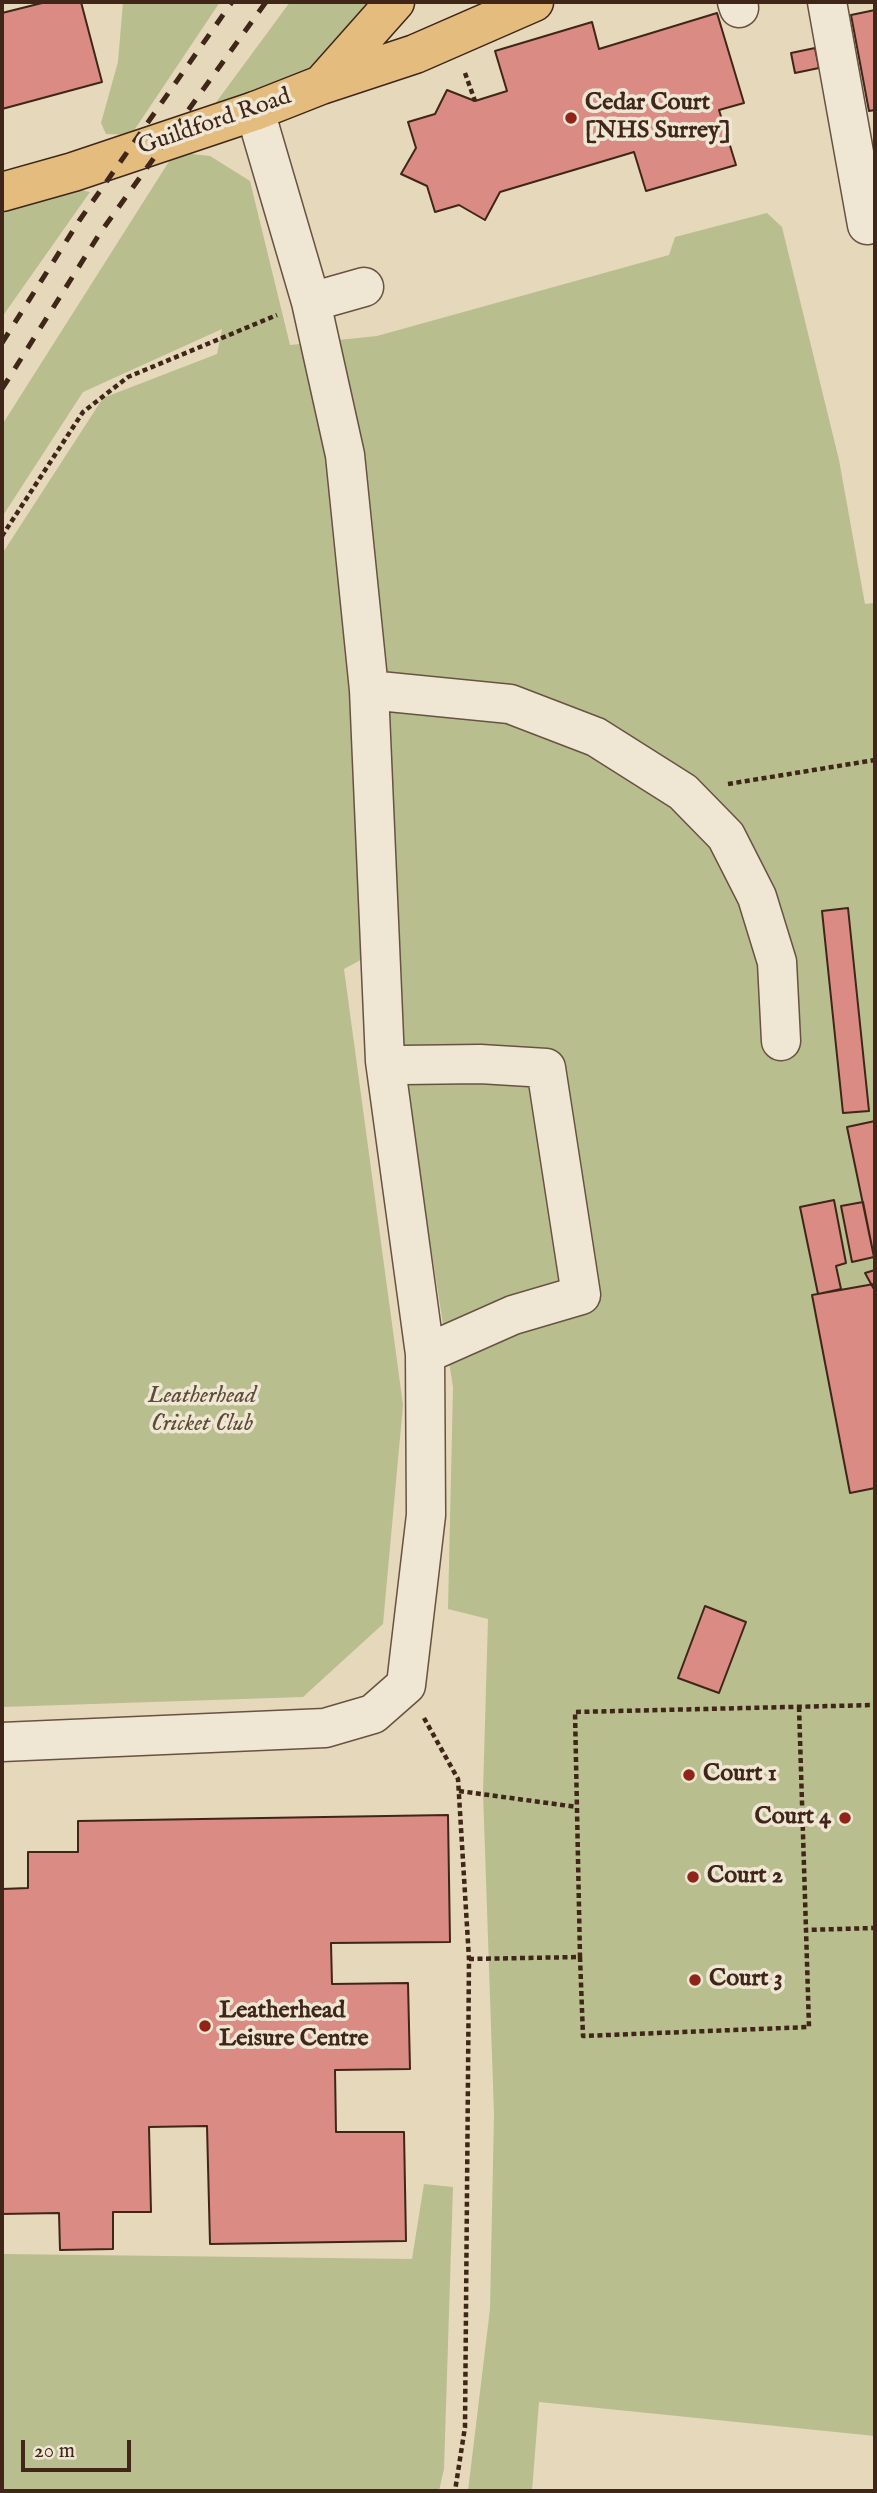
<!DOCTYPE html>
<html>
<head>
<meta charset="utf-8">
<style>
  body { margin:0 }
  #map { position:relative; width:877px; height:2493px; overflow:hidden; background:#e6d8bb; font-family:"IM FELL English",serif }
  canvas { display:block }
  .frame { position:absolute; inset:0; border:4px solid #3f2619; pointer-events:none }
  .scale { position:absolute; left:21px; top:2440px; width:110px; height:32px; box-sizing:border-box; border:4px solid #3f2619; border-top:0; padding-left:9px; font-size:21px; line-height:24px; white-space:nowrap; color:#3f2619; -webkit-text-stroke:5px #efe6d3; paint-order:stroke }
</style>
</head>
<body>
<div id="map">
<canvas width="877" height="2493"></canvas>
<div class="frame"></div>
<div class="scale">20 m</div>
</div>
<script>
const context = document.querySelector('canvas').getContext('2d');
context.lineJoin = 'round';
function fill(path, color) { context.fillStyle = color; context.fill(path, 'evenodd'); }
const toPath = rows => new Path2D(rows.map(r => 'M' + r).join(''));
function trace(path, color, width, dash) { context.strokeStyle = color; context.lineWidth = width; context.lineCap = dash ? 'butt' : 'round'; context.setLineDash(dash || []); context.stroke(path); }
function drawText(font, color, halo, rows, align = 'center') {
  context.font = font + ' "IM FELL English",serif'; context.lineWidth = 7; context.setLineDash([]); context.textBaseline = 'middle'; context.strokeStyle = halo; context.fillStyle = color; for (const [text, x, y, turn = 0] of rows) {
    context.save(); context.translate(x, y); context.rotate((+turn || 0) * Math.PI / 180); context.textAlign = isNaN(turn) ? turn : align; if (halo) context.strokeText(text, 0, 0); context.fillText(text, 0, 0); context.restore();
  }
}
fill(toPath([
  [123,2,220,2,131,135,106,134,101,123,118,62],
  [290,2,377,2,323,64,209,112],
  [175,152,210,156,250,181,290,345,377,336,669,255,675,237,767,213,782,227,839,460,865,604,875,603,875,2436,539,2402,532,2491,468,2491,490,2309,494,2114,483,1792,488,1619,448,1609,453,1387,402,1065,379,950,344,969,403,1405,383,1624,303,1697,2,1707,2,554,103,398,217,354,222,329,83,392,2,517,2,425],
  [68,187,90,192,2,317,2,212],
  [424,2184,453,2187,444,2469,439,2491,2,2491,2,2254,412,2259]
]), '#b8be8e');
const building = toPath([
  [46,2,81,2,102,82,2,109,2,13,46,2],
  [875,10,875,110,869,111,851,15,875,10],
  [717,13,744,103,719,110,736,165,646,191,634,152,500,192,485,220,459,205,435,212,427,186,401,174,416,148,408,122,435,114,447,90,475,101,507,91,495,51,592,22,599,49,717,13],
  [815,48,819,68,795,73,791,53,815,48],
  [848,908,869,1111,843,1113,822,911,848,908],
  [875,1121,875,1257,874,1257,847,1127,875,1121],
  [834,1200,846,1263,836,1266,841,1289,818,1294,800,1207,834,1200],
  [863,1202,874,1257,852,1262,841,1206,863,1202],
  [875,1270,875,1291,865,1273,875,1270],
  [874,1284,875,1488,850,1493,812,1295,874,1284],
  [705,1606,746,1622,719,1693,678,1678,705,1606],
  [448,1815,450,1942,331,1943,332,1984,408,1983,410,2069,335,2070,336,2132,404,2132,406,2241,210,2244,207,2126,149,2127,151,2212,113,2212,113,2249,60,2250,59,2213,2,2214,2,1889,28,1888,28,1852,78,1852,78,1821,448,1815]
]);
fill(building, '#d98b84');
trace(building, '#3f2619', 2);
const minor = toPath([
  [737,2,739,8],
  [827,2,867,225],
  [311,302,364,287],
  [369,690,510,704,596,737,683,792,726,836,757,897,777,962,781,1041],
  [385,1061,402,1065,480,1064,546,1068,581,1295,513,1315,425,1354],
  [2,1742,325,1728,373,1714,406,1685,426,1515,425,1354,385,1061,369,690,345,455,311,302,255,111]
]);
const major = toPath([
  [323,83,395,2],
  [2,192,73,172,255,111,321,85,415,54,534,2]
]);
trace(minor, '#695242', 41);
trace(major, '#3f2619', 41);
trace(toPath([
  [465,73,475,101],
  [2,536,83,412,128,377,277,315],
  [728,784,875,760],
  [799,1707,806,1930],
  [424,1718,458,1779,469,1959,465,2427,455,2491],
  [459,1791,577,1807],
  [580,1957,583,2036,809,2027,806,1930,875,1928],
  [469,1959,580,1957,575,1712,875,1705]
]), '#3f2619', 4.5, [5, 3.5]);
trace(minor, '#efe6d3', 38);
trace(major, '#e3bc7e', 38);
trace(toPath([
  [2,343,79,221,232,2],
  [2,389,100,233,266,2]
]), '#3f2619', 5, [12, 12]);
for (const [x, y, r, color] of [
  [571,118,7,"#8f2418"],
  [689,1775,7,"#8f2418"],
  [845,1818,7,"#8f2418"],
  [693,1877,7,"#8f2418"],
  [695,1980,7,"#8f2418"],
  [205,2026,7,"#8f2418"]
]) { const dot = new Path2D(); dot.arc(x, y, r, 0, 2 * Math.PI); context.fillStyle = color; context.fill(dot); trace(dot, '#efe6d3', 2.5); }
drawText('bold 24px', '#3f2619', '#efe6d3', [
  ["Cedar Court",585,104],
  ["[NHS Surrey]",585,132],
  ["Court 1",703,1775],
  ["Court 4",831,1818,"right"],
  ["Court 2",707,1877],
  ["Court 3",709,1980],
  ["Leatherhead",219,2012],
  ["Leisure Centre",219,2040]
], 'left');
drawText('24px', '#3f2619', '#efe6d3', [
  ["Guildford Road",215,123,-19]
]);
drawText('italic 24px', '#5d4c36', '#efe6d3', [
  ["Leatherhead",202,1397],
  ["Cricket Club",202,1425]
]);
</script>
</body>
</html>
